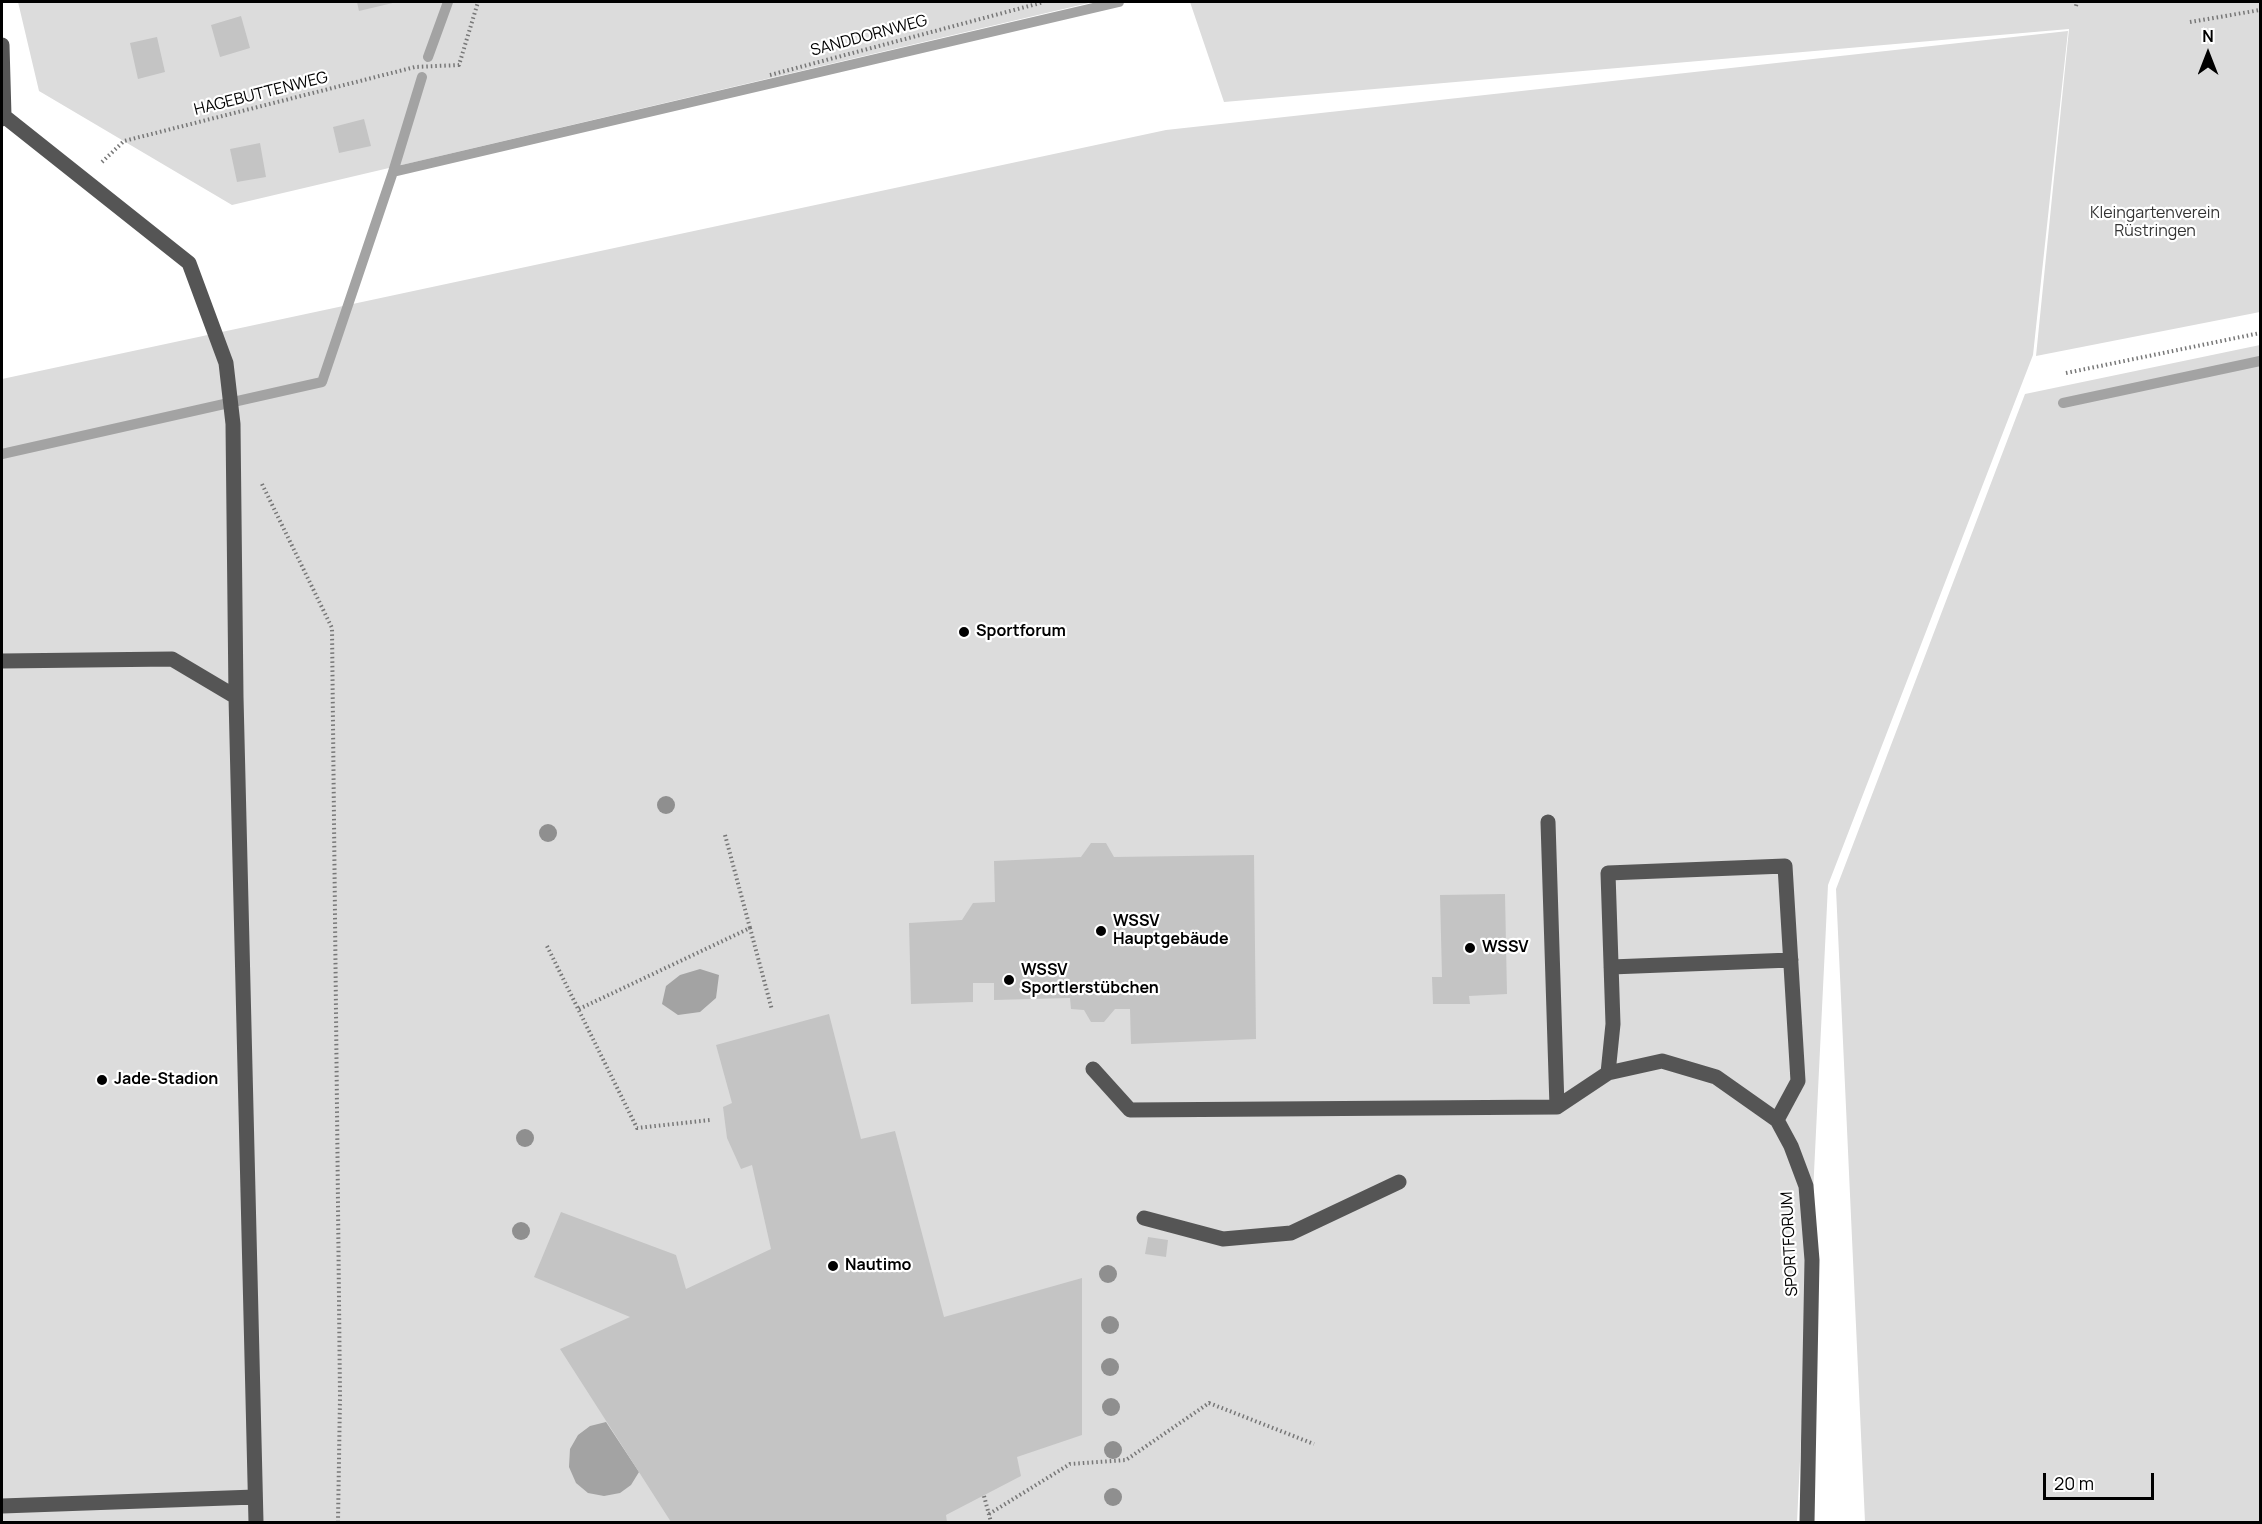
<!DOCTYPE html>
<html>
<head>
<meta charset="utf-8">
<style>
  body { margin:0 }
  #map { position:relative; width:2262px; height:1524px; overflow:hidden; background:#fff; font-family:Manrope,sans-serif }
  canvas { display:block }
  .frame { position:absolute; inset:0; border:3px solid #000; pointer-events:none }
  .north { position:absolute; left:2178px; top:24px; width:60px; height:60px; -webkit-text-stroke:4px #fff; paint-order:stroke; rotate:0deg; font-size:16px; font-weight:700; line-height:24px; text-align:center; color:#000 }
  .north::after { content:''; display:block; margin:auto; width:21px; height:27px; background:#000; clip-path:polygon(50% 0,100% 100%,50% 72%,0 100%) }
  .scale { position:absolute; left:2043px; top:1473px; width:111px; height:27px; box-sizing:border-box; border:3px solid #000; border-top:0; padding-left:8px; font-size:18px; line-height:21px; white-space:nowrap; color:#000; -webkit-text-stroke:4px #fff; paint-order:stroke }
</style>
</head>
<body>
<div id="map">
<canvas width="2262" height="1524"></canvas>
<div class="frame"></div>
<div class="north">N</div>
<div class="scale">20 m</div>
</div>
<script>
const context = document.querySelector('canvas').getContext('2d');
context.lineJoin = 'round';
function fill(path, color) { context.fillStyle = color; context.fill(path, 'evenodd'); }
const toPath = rows => new Path2D(rows.map(r => 'M' + r).join(''));
function trace(path, color, width, dash) { context.strokeStyle = color; context.lineWidth = width; context.lineCap = dash ? 'butt' : 'round'; context.setLineDash(dash || []); context.stroke(path); }
function drawText(font, color, halo, rows, align = 'center') {
  context.font = font + ' Manrope,sans-serif'; context.lineWidth = 4.5; context.setLineDash([]); context.textBaseline = 'middle'; context.strokeStyle = halo; context.fillStyle = color; for (const [text, x, y, turn = 0] of rows) {
    context.save(); context.translate(x, y); context.rotate((+turn || 0) * Math.PI / 180); context.textAlign = isNaN(turn) ? turn : align; if (halo) context.strokeText(text, 0, 0); context.fillText(text, 0, 0); context.restore();
  }
}
fill(toPath([
  [18,2,1093,2,232,205,39,91],
  [1190,2,2260,2,2260,312,2036,356,2069,29,1224,102],
  [2068,31,2033,355,1828,885,1797,1522,2,1522,2,379,1166,130],
  [2260,345,2260,1522,1865,1522,1836,889,2025,394]
]), '#dcdcdc');
fill(toPath([
  [700,969,719,975,716,998,700,1012,678,1015,662,1004,666,986,680,975],
  [606,1422,639,1472,631,1485,620,1493,604,1496,588,1493,576,1483,569,1467,570,1449,578,1435,590,1426]
]), '#a3a3a3');
trace(toPath([
  [428,57,448,2],
  [393,172,1119,2],
  [2063,403,2260,361],
  [2,454,322,382,393,172,422,77]
]), '#a3a3a3', 10);
fill(toPath([
  [357,2,397,2,359,11],
  [241,16,250,48,220,57,211,25],
  [157,37,165,72,138,79,130,43],
  [364,119,371,146,339,153,333,127],
  [260,143,266,177,237,182,230,149],
  [1091,843,1106,843,1114,857,1254,855,1256,1039,1131,1044,1130,1009,1115,1009,1104,1022,1091,1022,1084,1010,1071,1009,1070,998,994,1000,994,983,973,983,973,1002,911,1004,909,923,962,920,973,903,995,902,994,861,1081,857],
  [1505,894,1507,994,1469,996,1470,1004,1433,1004,1432,977,1442,977,1440,895],
  [829,1014,861,1139,895,1131,944,1317,1082,1278,1082,1435,1017,1457,1021,1476,946,1515,947,1522,671,1522,560,1349,630,1317,534,1277,561,1212,676,1255,686,1289,771,1249,752,1165,741,1169,727,1138,723,1107,732,1103,716,1045],
  [1148,1237,1168,1240,1166,1257,1145,1254]
]), '#c4c4c4');
trace(toPath([
  [2076,6,2077,2],
  [2190,22,2260,10],
  [770,75,1044,2],
  [102,162,124,141,415,67,459,65,478,2],
  [2066,373,2260,333],
  [262,484,332,628,340,1397,338,1522],
  [725,835,750,928],
  [547,946,637,1128,710,1120],
  [579,1009,750,928,772,1010],
  [984,1496,991,1522],
  [989,1514,1070,1464,1126,1460,1209,1403,1314,1444]
]), '#777', 4, [1.5, 3]);
trace(toPath([
  [2,45,4,116,2,119],
  [4,116,189,263,226,363,233,424,236,697],
  [2,661,172,659,236,697,256,1522],
  [1548,822,1557,1107],
  [1611,967,1791,960],
  [1093,1069,1130,1110,1557,1107,1608,1073,1613,1024,1608,873,1785,866,1798,1081,1777,1120],
  [1608,1073,1662,1061,1716,1077,1777,1120,1791,1146,1806,1186,1812,1260,1807,1522],
  [1144,1218,1223,1239,1291,1233,1399,1182],
  [2,1506,255,1497]
]), '#555', 15);
context.fillStyle = '#8f8f8f';
for (const [x, y] of [
  [666,805],
  [548,833],
  [525,1138],
  [521,1231],
  [1108,1274],
  [1110,1325],
  [1110,1367],
  [1111,1407],
  [1113,1450],
  [1113,1497]
]) { context.beginPath(); context.arc(x, y, 9, 0, 2 * Math.PI); context.fill(); }
for (const [x, y, r, color] of [
  [964,632,6,"#000"],
  [1101,931,6,"#000"],
  [1470,948,6,"#000"],
  [1009,980,6,"#000"],
  [102,1080,6,"#000"],
  [833,1266,6,"#000"]
]) { const dot = new Path2D(); dot.arc(x, y, r, 0, 2 * Math.PI); context.fillStyle = color; context.fill(dot); trace(dot, '#fff', 2); }
drawText('16px', '#000', '#fff', [
  ["SANDDORNWEG",869,36,-15],
  ["HAGEBUTTENWEG",261,94,-14],
  ["SPORTFORUM",1790,1244,-93]
]);
drawText('16px', '#333', '#fff', [
  ["Kleingartenverein",2155,214],
  ["Rüstringen",2155,232]
]);
drawText('bold 16px', '#000', '#fff', [
  ["Sportforum",976,632],
  ["WSSV",1113,922],
  ["Hauptgebäude",1113,940],
  ["WSSV",1482,948],
  ["WSSV",1021,971],
  ["Sportlerstübchen",1021,989],
  ["Jade-Stadion",114,1080],
  ["Nautimo",845,1266]
], 'left');
</script>
</body>
</html>
